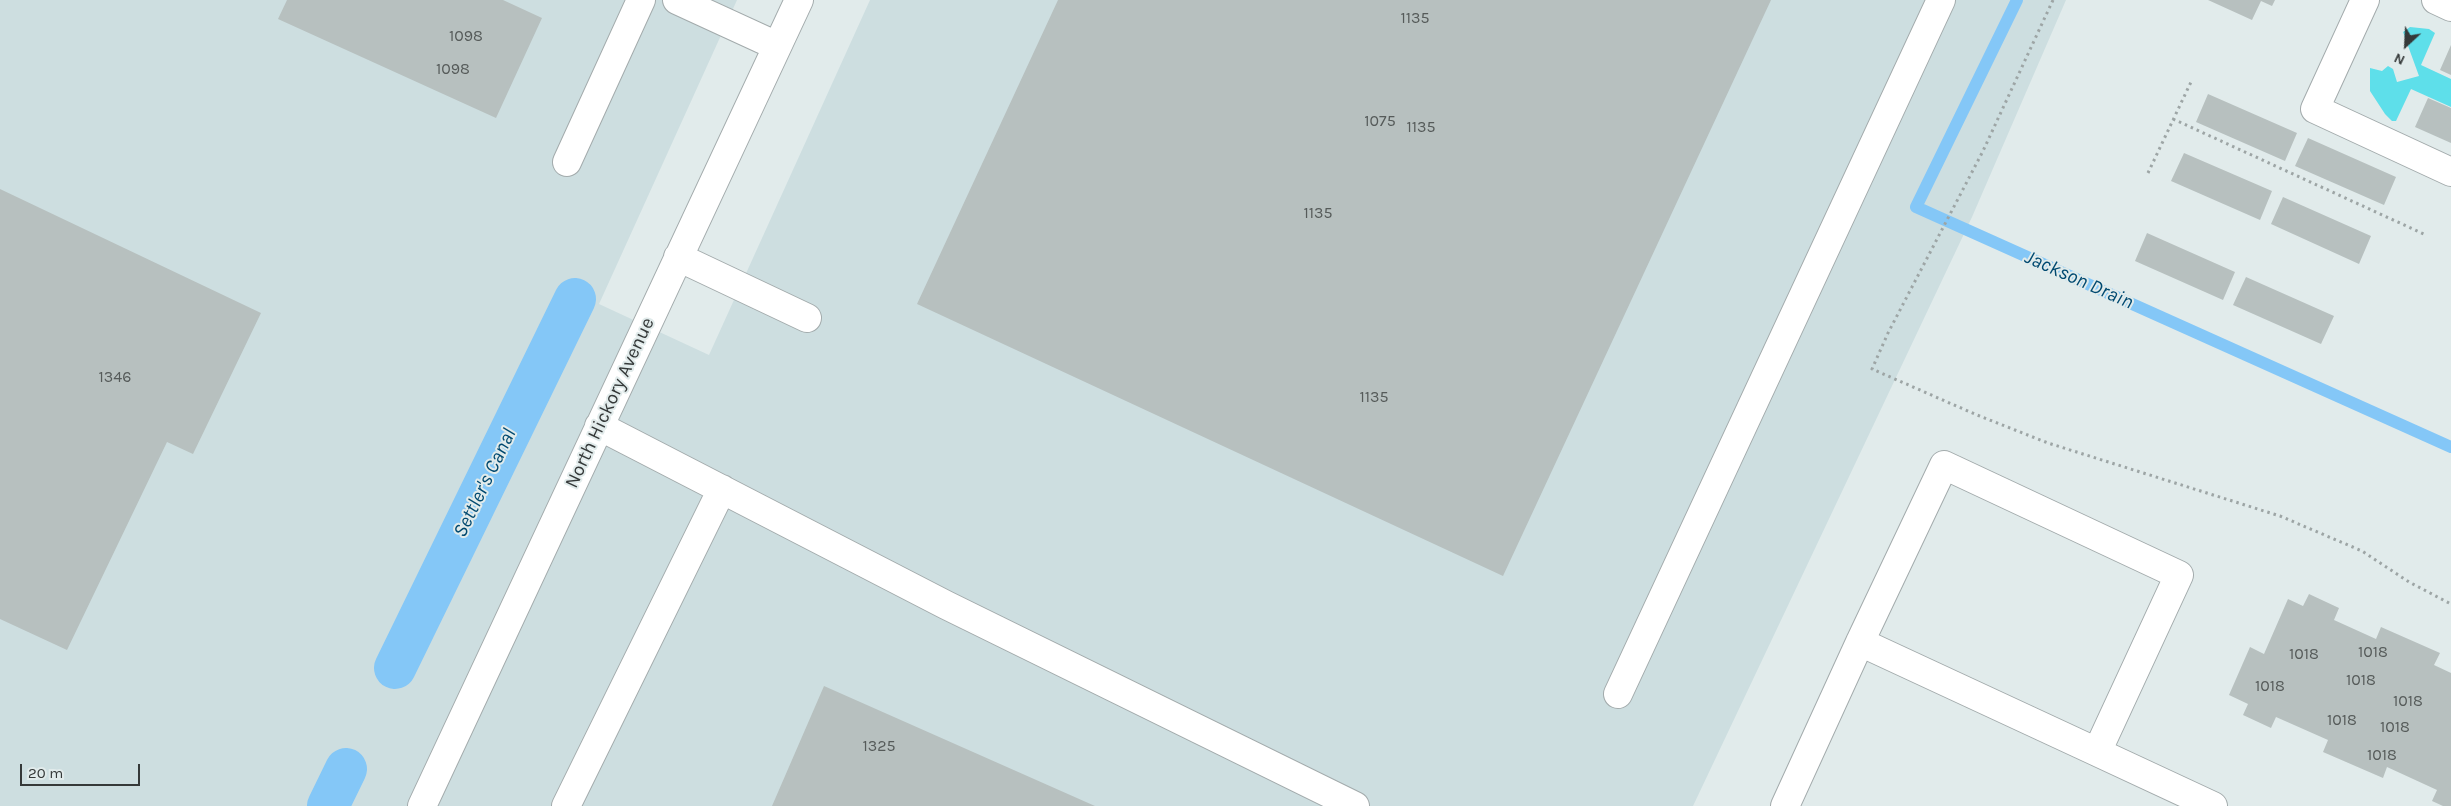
<!DOCTYPE html>
<html>
<head>
<meta charset="utf-8">
<style>
  body { margin:0 }
  #map { position:relative; width:2451px; height:806px; overflow:hidden; background:#e1ebeb; font-family:Karla,sans-serif }
  canvas { display:block }
  .north { position:absolute; left:2381px; top:20px; width:50px; height:50px; -webkit-text-stroke:4px #e1ebeb; paint-order:stroke; rotate:205deg; font-size:14px; font-weight:700; line-height:20px; text-align:center; color:#353939 }
  .north::after { content:''; display:block; margin:auto; width:18px; height:22px; background:#353939; clip-path:polygon(50% 0,100% 100%,50% 72%,0 100%) }
  .scale { position:absolute; left:20px; top:764px; width:120px; height:22px; box-sizing:border-box; border:2px solid #353939; border-top:0; padding-left:6px; font-size:15px; line-height:18px; white-space:nowrap; color:#353939; -webkit-text-stroke:4px #e1ebeb; paint-order:stroke }
</style>
</head>
<body>
<div id="map">
<canvas width="2451" height="806"></canvas>
<div class="north">N</div>
<div class="scale">20 m</div>
</div>
<script>
const context = document.querySelector('canvas').getContext('2d');
context.lineJoin = 'round';
function fill(path, color) { context.fillStyle = color; context.fill(path, 'evenodd'); }
const toPath = rows => new Path2D(rows.map(r => 'M' + r).join(''));
function trace(path, color, width, dash) { context.strokeStyle = color; context.lineWidth = width; context.lineCap = dash ? 'butt' : 'round'; context.setLineDash(dash || []); context.stroke(path); }
function drawText(font, color, halo, rows, align = 'center') {
  context.font = font + ' Karla,sans-serif'; context.lineWidth = 4; context.setLineDash([]); context.textBaseline = 'middle'; context.strokeStyle = halo; context.fillStyle = color; for (const [text, x, y, turn = 0] of rows) {
    context.save(); context.translate(x, y); context.rotate((+turn || 0) * Math.PI / 180); context.textAlign = isNaN(turn) ? turn : align; if (halo) context.strokeText(text, 0, 0); context.fillText(text, 0, 0); context.restore();
  }
}
fill(toPath([
  [0,0,737,0,599,304,709,355,870,0,2066,0,1972,217,1693,806,0,806]
]), '#cddee0');
fill(toPath([
  [2410,27,2429,29,2435,33,2421,65,2451,79,2451,107,2411,89,2396,121,2392,121,2385,114,2370,91,2370,68,2382,71,2388,66,2393,69,2397,82,2419,76,2403,32]
]), '#5edfea');
trace(toPath([
  [2017,0,1916,207,2451,447]
]), '#84c7f7', 12);
trace(toPath([
  [395,668,575,299],
  [328,806,346,769]
]), '#84c7f7', 42);
fill(toPath([
  [287,0,503,0,542,18,496,118,278,19],
  [1058,0,1771,0,1503,576,917,304],
  [2208,0,2275,0,2272,6,2261,1,2252,20],
  [2451,45,2451,75,2440,70],
  [2208,94,2297,133,2285,161,2196,122],
  [2428,98,2451,108,2451,143,2415,127],
  [2308,138,2396,177,2384,205,2295,166],
  [2184,153,2272,191,2260,220,2171,181],
  [0,189,261,313,193,454,167,442,67,650,0,619],
  [2283,197,2371,236,2359,264,2271,224],
  [2147,233,2235,272,2223,300,2135,261],
  [2246,277,2334,316,2321,344,2233,305],
  [2309,594,2339,608,2334,620,2376,639,2381,627,2440,653,2434,665,2451,673,2451,806,2443,806,2432,801,2437,790,2387,767,2383,778,2323,752,2328,740,2276,717,2271,728,2243,715,2248,704,2229,695,2250,647,2264,654,2288,599,2303,606],
  [824,686,1095,806,772,806]
]), '#b7c0bf');
const minor = toPath([
  [677,0,777,46],
  [2365,0,2315,109,2451,172],
  [2436,0,2451,7],
  [567,162,641,0],
  [678,257,807,318],
  [599,426,946,605,1355,806],
  [1618,694,1941,0],
  [2097,752,2213,806],
  [422,806,799,0],
  [566,806,722,489],
  [1785,806,1860,642,1944,465,2179,575,2097,752,1860,642]
]);
trace(minor, '#a3abac', 30);
trace(toPath([
  [2053,0,1983,151,1888,333,1872,369,1977,415,2048,443,2280,516,2362,551,2409,582,2451,604],
  [2173,119,2426,235],
  [2148,173,2191,82]
]), '#9da5a5', 3, [2.5, 4]);
trace(minor, '#fff', 28);
drawText('16px', '#565b5a', null, [
  ["1135",1415,18],
  ["1098",466,36],
  ["1098",453,69],
  ["1075",1380,121],
  ["1135",1421,127],
  ["1135",1318,213],
  ["1346",115,377],
  ["1135",1374,397],
  ["1018",2373,652],
  ["1018",2304,654],
  ["1018",2361,680],
  ["1018",2270,686],
  ["1018",2408,701],
  ["1018",2342,720],
  ["1018",2395,727],
  ["1325",879,746],
  ["1018",2382,755]
]);
drawText('19px', '#353939', '#e1ebeb', [
  ["North Hickory Avenue",610,403,-65]
]);
drawText('italic 20px', '#004970', '#e1ebeb', [
  ["Jackson Drain",2079,280,24],
  ["Settler's Canal",485,483,-64]
]);
</script>
</body>
</html>
